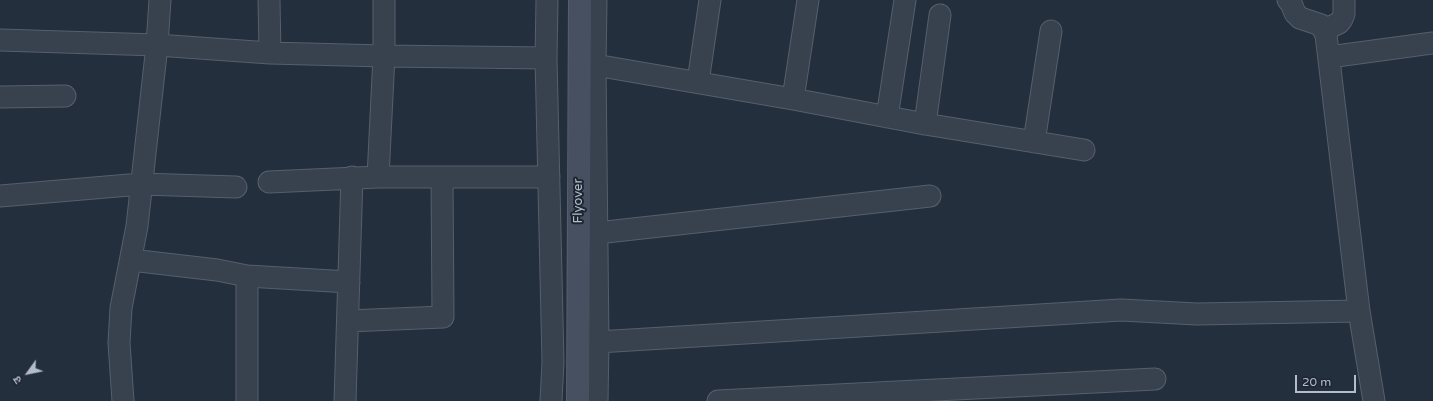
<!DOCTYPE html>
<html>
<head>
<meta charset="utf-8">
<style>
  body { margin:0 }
  #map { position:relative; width:1433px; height:401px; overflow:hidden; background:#242f3e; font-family:"Varela Round","Noto Sans Devanagari",sans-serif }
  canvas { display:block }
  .north { position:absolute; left:8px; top:353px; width:40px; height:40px; -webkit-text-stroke:3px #1d2633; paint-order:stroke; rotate:237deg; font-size:11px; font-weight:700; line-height:16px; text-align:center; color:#b4bcc9 }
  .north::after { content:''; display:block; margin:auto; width:14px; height:18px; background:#b4bcc9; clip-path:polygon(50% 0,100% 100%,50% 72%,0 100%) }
  .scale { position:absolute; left:1295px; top:375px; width:61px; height:18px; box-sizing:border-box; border:2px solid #b4bcc9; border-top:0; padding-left:5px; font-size:12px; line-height:14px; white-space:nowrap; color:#b4bcc9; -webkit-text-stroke:3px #1d2633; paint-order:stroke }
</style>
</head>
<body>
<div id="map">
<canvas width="1433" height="401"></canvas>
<div class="north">उ</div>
<div class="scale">20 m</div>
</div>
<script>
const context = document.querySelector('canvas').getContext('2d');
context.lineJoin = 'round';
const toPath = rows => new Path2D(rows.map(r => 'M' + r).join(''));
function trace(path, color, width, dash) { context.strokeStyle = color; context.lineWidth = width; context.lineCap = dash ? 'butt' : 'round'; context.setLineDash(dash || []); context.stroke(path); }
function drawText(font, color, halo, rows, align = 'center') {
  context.font = font + ' "Varela Round",sans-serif'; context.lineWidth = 4; context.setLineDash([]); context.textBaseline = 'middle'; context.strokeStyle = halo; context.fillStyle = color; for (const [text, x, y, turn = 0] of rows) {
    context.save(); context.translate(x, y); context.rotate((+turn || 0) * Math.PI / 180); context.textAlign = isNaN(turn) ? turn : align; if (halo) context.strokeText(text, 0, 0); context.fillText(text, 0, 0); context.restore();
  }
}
const minor = toPath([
  [269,0,270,53],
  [547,0,546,58,553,362,551,401],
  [596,0,595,65,598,342,597,401],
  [1288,0,1291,3,1295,13,1300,18,1321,25,1326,35,1359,311,1374,401],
  [1324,30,1339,23,1342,19,1344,14,1344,0],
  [0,40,157,45,270,53,384,56,546,58],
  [1329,57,1433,43],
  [595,65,793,99,925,124,1084,150],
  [698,82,710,0],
  [0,97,65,96],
  [793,99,808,0],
  [887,117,905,0],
  [925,124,940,15],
  [1034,142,1051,31],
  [378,177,384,56,384,0],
  [269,182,378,177,549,177],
  [0,196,141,184,236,187],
  [597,233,930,196],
  [131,260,217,270,247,276,349,282],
  [247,276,247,401],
  [348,321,443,317,442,177],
  [598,342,1121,310,1197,314,1359,311],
  [123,401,119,343,121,308,137,226,157,45,160,0],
  [345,401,352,177],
  [718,401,1155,379]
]);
const secondary = toPath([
  [578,401,580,0]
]);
trace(minor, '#565f6c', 23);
trace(secondary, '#565f6c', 24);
trace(minor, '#38414e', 21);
trace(secondary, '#465061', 22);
drawText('13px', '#b4bcc9', '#1d2633', [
  ["Flyover",579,201,-90]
]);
</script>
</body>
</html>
